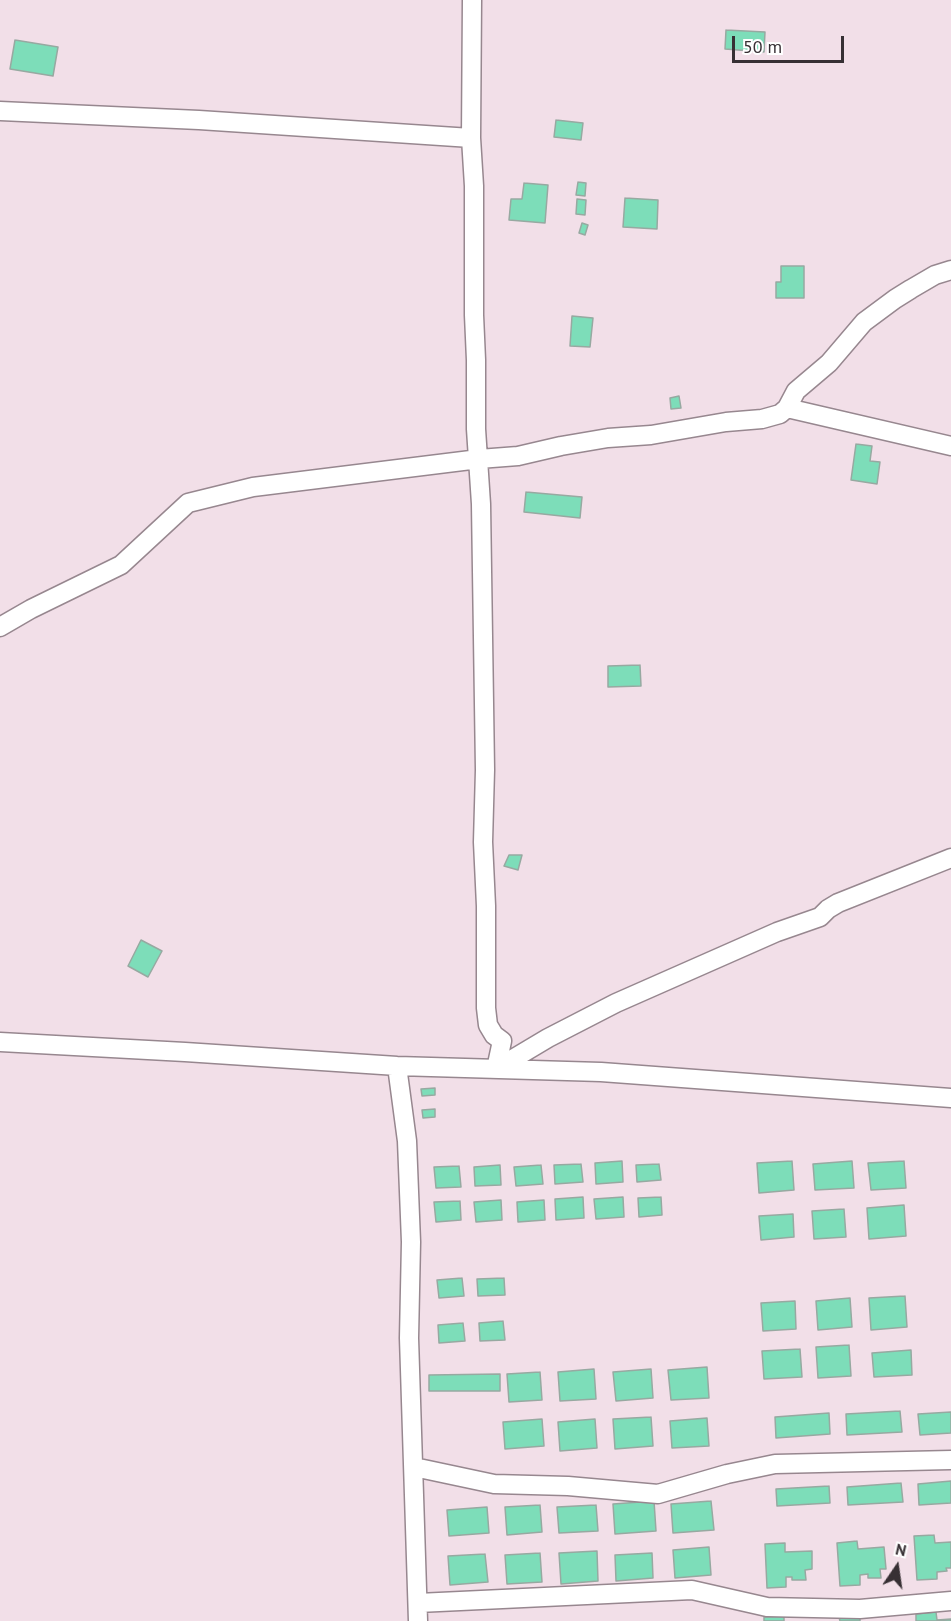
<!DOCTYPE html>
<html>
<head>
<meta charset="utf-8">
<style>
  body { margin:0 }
  #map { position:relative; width:951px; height:1621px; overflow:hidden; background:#f2dfe8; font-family:"PT Sans",sans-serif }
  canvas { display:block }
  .north { position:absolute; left:867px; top:1537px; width:60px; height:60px; -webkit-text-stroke:4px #fff; paint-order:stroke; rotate:13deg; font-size:16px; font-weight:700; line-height:24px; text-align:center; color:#373034 }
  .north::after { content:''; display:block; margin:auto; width:21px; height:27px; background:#373034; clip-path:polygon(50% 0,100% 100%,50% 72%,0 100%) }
  .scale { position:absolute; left:732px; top:36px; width:112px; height:27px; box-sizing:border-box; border:3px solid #373034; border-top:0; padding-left:8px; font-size:18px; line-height:21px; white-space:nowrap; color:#373034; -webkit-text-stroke:4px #fff; paint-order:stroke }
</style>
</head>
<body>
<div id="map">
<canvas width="951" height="1621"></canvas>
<div class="north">N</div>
<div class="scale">50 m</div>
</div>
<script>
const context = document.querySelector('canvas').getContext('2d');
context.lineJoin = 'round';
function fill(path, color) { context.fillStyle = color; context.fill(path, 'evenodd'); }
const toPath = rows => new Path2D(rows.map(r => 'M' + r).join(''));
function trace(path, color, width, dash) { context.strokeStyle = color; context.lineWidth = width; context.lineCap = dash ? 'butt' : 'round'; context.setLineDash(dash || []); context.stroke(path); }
const building = toPath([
  [726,30,765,32,764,52,725,49,726,30],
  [15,40,58,47,53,76,10,69,15,40],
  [556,120,583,123,581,140,554,137,556,120],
  [578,182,586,183,585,196,576,195,578,182],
  [524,183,548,185,545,223,509,220,511,199,522,199,524,183],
  [625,198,658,200,657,229,623,227,625,198],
  [577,199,586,200,585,215,576,214,577,199],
  [582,223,588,225,585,235,579,233,582,223],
  [781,266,804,266,804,298,776,298,776,282,781,282,781,266],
  [572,316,593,318,590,347,570,346,572,316],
  [679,396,681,408,671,409,670,398,679,396],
  [856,444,872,446,870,461,880,462,877,484,851,480,856,444],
  [526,492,582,497,580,518,524,512,526,492],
  [640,665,641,686,608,687,608,666,640,665],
  [509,855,522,855,518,870,504,866,509,855],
  [141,940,162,951,148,977,128,966,141,940],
  [435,1088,435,1095,422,1096,421,1089,435,1088],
  [435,1109,435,1117,423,1118,422,1110,435,1109],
  [622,1161,623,1182,596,1184,595,1163,622,1161],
  [792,1161,794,1190,759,1193,757,1163,792,1161],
  [852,1161,854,1188,815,1190,813,1164,852,1161],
  [904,1161,906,1188,871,1190,868,1163,904,1161],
  [581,1164,583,1182,555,1184,554,1165,581,1164],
  [659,1164,661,1180,637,1182,636,1165,659,1164],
  [500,1165,501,1185,475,1186,474,1167,500,1165],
  [541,1165,543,1184,516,1186,514,1167,541,1165],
  [459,1166,461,1187,436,1188,434,1167,459,1166],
  [583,1197,584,1218,556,1220,555,1199,583,1197],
  [623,1197,624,1217,596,1219,594,1199,623,1197],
  [661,1197,662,1215,639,1217,638,1198,661,1197],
  [501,1200,502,1220,476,1222,474,1202,501,1200],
  [544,1200,545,1220,518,1222,517,1202,544,1200],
  [460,1201,461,1220,436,1222,434,1202,460,1201],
  [904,1205,906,1236,869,1239,867,1208,904,1205],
  [844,1209,846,1237,814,1239,812,1211,844,1209],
  [793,1214,794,1237,761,1240,759,1216,793,1214],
  [462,1278,464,1296,439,1298,437,1280,462,1278],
  [504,1278,505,1295,478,1296,477,1279,504,1278],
  [905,1296,907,1327,871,1330,869,1298,905,1296],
  [850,1298,852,1327,818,1330,816,1301,850,1298],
  [795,1301,796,1329,763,1331,761,1303,795,1301],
  [503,1321,505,1340,480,1341,479,1323,503,1321],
  [463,1323,465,1341,439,1343,438,1325,463,1323],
  [849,1345,851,1376,818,1378,816,1347,849,1345],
  [800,1349,802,1377,764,1379,762,1351,800,1349],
  [911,1350,912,1375,874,1377,872,1353,911,1350],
  [707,1367,709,1398,671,1400,668,1370,707,1367],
  [594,1369,596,1399,560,1401,558,1372,594,1369],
  [651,1369,653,1398,616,1401,613,1372,651,1369],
  [540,1372,542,1400,509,1402,507,1374,540,1372],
  [500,1374,500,1391,429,1391,429,1375,500,1374],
  [900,1411,902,1432,847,1435,846,1414,900,1411],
  [951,1412,951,1433,920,1435,918,1414,951,1412],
  [829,1413,830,1434,776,1438,775,1417,829,1413],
  [651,1417,653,1446,615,1449,613,1419,651,1417],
  [707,1418,709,1446,672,1448,670,1421,707,1418],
  [542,1419,544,1446,505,1449,503,1422,542,1419],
  [595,1419,597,1448,560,1451,558,1422,595,1419],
  [951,1481,951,1503,919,1505,918,1484,951,1481],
  [901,1483,903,1502,848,1505,847,1487,901,1483],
  [829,1486,830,1503,777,1506,776,1489,829,1486],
  [654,1501,656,1531,615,1534,613,1504,654,1501],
  [711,1501,714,1530,673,1533,671,1504,711,1501],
  [540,1505,542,1532,507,1535,505,1507,540,1505],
  [596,1505,598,1531,559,1533,557,1507,596,1505],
  [487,1507,489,1533,449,1536,447,1510,487,1507],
  [934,1535,935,1543,951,1542,951,1568,946,1568,947,1571,937,1572,937,1579,917,1580,914,1536,934,1535],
  [857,1541,858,1549,884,1547,886,1569,880,1569,881,1578,868,1578,868,1574,860,1575,860,1585,840,1586,837,1543,857,1541],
  [785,1543,785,1552,812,1551,812,1569,805,1570,806,1580,792,1580,792,1577,786,1577,786,1587,767,1588,765,1544,785,1543],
  [709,1547,711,1575,675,1578,673,1550,709,1547],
  [597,1551,598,1581,561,1584,559,1553,597,1551],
  [540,1553,542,1582,507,1584,505,1555,540,1553],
  [652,1553,653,1578,616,1581,615,1555,652,1553],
  [485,1554,488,1582,450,1585,448,1556,485,1554],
  [936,1612,937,1620,951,1619,951,1621,916,1621,916,1614,936,1612],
  [784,1616,784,1621,764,1621,764,1617,784,1616],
  [860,1616,860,1621,840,1621,839,1617,860,1616]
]);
fill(building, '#7dddb9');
trace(building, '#97a9a1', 1.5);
const street = toPath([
  [472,0,471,138,474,186,474,315,476,360,476,429,481,504,485,770,483,842,486,906,486,1008,488,1025,494,1035,502,1041,496,1069],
  [0,111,199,120,471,138],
  [787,408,951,446],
  [0,627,31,609,121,565,188,503,253,487,479,459,518,456,561,446,608,438,651,435,726,422,762,419,780,414,787,408,796,391,829,363,864,322,895,299,911,289,935,275,951,270],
  [0,1042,185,1052,397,1066,601,1072,951,1098],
  [397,1066,407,1141,411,1242,409,1338,418,1621],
  [496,1069,548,1038,616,1003,777,932,820,917,828,909,838,903,951,858],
  [414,1467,494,1484,568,1486,658,1494,727,1474,775,1464,951,1460],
  [418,1603,692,1590,767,1607,860,1609,951,1601]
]);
trace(street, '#97878f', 21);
trace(street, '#fff', 18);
</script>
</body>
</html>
